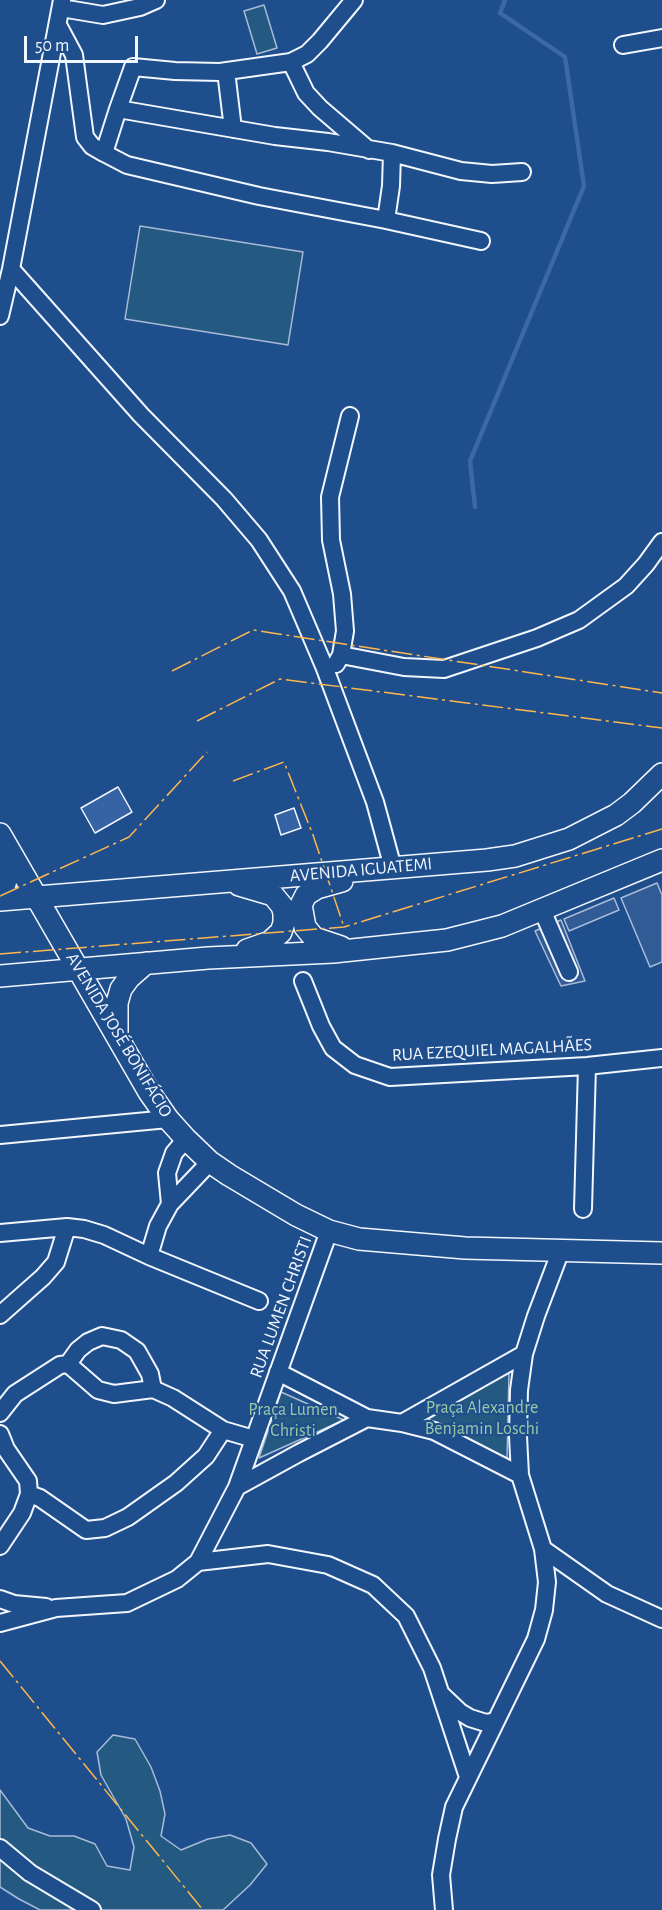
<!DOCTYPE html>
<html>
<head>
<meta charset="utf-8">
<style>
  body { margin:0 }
  #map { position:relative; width:662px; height:1910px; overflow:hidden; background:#1f4e8c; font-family:"Alegreya Sans",sans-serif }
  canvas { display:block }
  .scale { position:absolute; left:24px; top:36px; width:114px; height:27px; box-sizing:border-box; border:3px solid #f2f6ff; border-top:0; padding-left:8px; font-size:18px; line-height:21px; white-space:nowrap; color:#f2f6ff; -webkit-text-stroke:4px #1f4e8c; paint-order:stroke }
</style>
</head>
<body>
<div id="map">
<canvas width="662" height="1910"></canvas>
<div class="scale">50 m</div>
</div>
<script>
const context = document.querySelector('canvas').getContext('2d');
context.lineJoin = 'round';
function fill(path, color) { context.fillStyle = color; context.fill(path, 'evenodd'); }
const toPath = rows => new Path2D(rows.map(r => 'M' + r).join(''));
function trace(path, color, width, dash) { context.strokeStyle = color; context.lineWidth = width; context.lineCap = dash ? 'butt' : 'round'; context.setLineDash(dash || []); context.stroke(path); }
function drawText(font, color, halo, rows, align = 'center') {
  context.font = font + ' "Alegreya Sans",sans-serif'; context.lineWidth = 4.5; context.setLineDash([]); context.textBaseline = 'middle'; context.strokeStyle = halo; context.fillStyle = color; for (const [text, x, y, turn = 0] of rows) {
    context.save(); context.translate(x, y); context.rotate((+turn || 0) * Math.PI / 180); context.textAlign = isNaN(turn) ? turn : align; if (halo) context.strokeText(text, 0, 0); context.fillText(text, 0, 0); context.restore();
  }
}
const green = toPath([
  [264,5,277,48,257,54,244,11,264,5],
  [140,226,303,252,288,345,125,319,140,226],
  [509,1372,507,1461,428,1419,509,1372],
  [281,1392,344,1420,259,1458,281,1392],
  [113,1735,135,1739,151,1767,160,1791,165,1814,161,1836,181,1850,208,1839,230,1835,251,1843,267,1864,250,1885,223,1910,40,1910,19,1899,0,1887,0,1790,28,1828,50,1836,74,1836,95,1844,107,1866,130,1870,134,1847,126,1819,101,1775,97,1752,113,1735]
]);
fill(green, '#245a82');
trace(green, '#a8bbd7', 1.5);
const parking = toPath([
  [657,883,662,895,662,962,650,967,621,898,657,883],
  [614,898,619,910,569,931,564,919,614,898],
  [561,920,585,981,561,986,535,931,561,920]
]);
fill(parking, '#305b95');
trace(parking, '#a8bbd7', 1.5);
trace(toPath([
  [475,507,470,461,584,186,565,57,500,13,505,0]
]), '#3b69a3', 4.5);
const building = toPath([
  [118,787,132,812,95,833,81,808,118,787],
  [294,808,301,828,281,835,275,815,294,808]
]);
fill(building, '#3563a3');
trace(building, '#f2f6ff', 1.5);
const minor = toPath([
  [354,0,320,41,307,54,291,62,220,72,175,71,133,67,118,109,104,153,127,165,259,196,386,220,481,241],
  [61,8,103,15,140,7,156,0],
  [58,25,74,55,85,137,92,146,104,153],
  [623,45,662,38],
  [291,62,306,93,320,108,369,150],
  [226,71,233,129],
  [118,109,275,136,328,142,392,153,461,171,492,174,522,172],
  [386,220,391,186,392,153],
  [11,269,141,415,224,499,259,540,292,591,324,666,375,802,393,868],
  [0,316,11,269,62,0],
  [341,655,404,667,444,669,537,638,579,620,626,586,646,564,662,542],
  [336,664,341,655,345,631,342,594,331,540,330,497,350,416],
  [542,910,569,972],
  [303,981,321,1026,333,1048,355,1065,390,1077,587,1066,662,1058],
  [0,1135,168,1119],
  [170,1204,167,1173,174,1153,186,1139],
  [583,1209,587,1066],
  [0,1233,67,1227,84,1229,104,1235,149,1256,259,1301],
  [149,1256,158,1226,170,1204,210,1162],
  [0,1315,43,1277,56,1262,67,1227],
  [68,1364,78,1350,88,1342,102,1336,121,1340,137,1351,150,1374,153,1389],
  [278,1372,367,1418],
  [0,1413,15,1394,60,1365,68,1364,98,1390,114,1394,153,1389,173,1398,223,1430,254,1439],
  [402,1423,524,1354],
  [0,1434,6,1449,28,1481,29,1494,22,1513,0,1546],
  [237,1487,299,1453,367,1418,402,1423,434,1431,520,1475],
  [29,1494,40,1498,86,1530,105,1528,128,1517,176,1483,206,1456,223,1430],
  [543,1549,607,1594,662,1619],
  [198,1562,237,1487,329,1231],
  [0,1599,14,1604,46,1607],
  [0,1623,56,1608,127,1603,177,1579,198,1562,268,1554,328,1565,373,1585,406,1616,432,1668,468,1777],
  [441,1694,460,1712,470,1718,486,1723,496,1721],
  [0,1848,30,1873,92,1910],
  [444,1910,441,1875,447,1839,454,1807,536,1639,544,1610,547,1582,543,1549,520,1475,518,1436,519,1390,524,1354,536,1316,561,1250]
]);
const major = toPath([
  [0,834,149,1092,168,1119,186,1139,210,1162,229,1175,296,1215,329,1231,359,1239,465,1248,662,1253],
  [239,885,273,895,282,906,284,913,284,923,281,932,270,942,247,950],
  [0,891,5,884,10,863,8,848],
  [0,900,487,860,515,856,569,839,616,815,632,803,662,774],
  [341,947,314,938,305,927,301,905,306,895,317,888,342,881],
  [0,976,208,958,333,952,447,940,502,926,662,860],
  [117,1035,117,1003,121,989,129,978,146,963]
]);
trace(minor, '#f2f6ff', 20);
trace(major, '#f2f6ff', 24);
trace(minor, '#1f4e8c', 16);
trace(major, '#1f4e8c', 21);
trace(toPath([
  [172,671,253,630,662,693],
  [197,721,280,679,662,728],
  [233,781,284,762,313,835,344,927],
  [0,896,129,837,207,752],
  [0,954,344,927,662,829],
  [0,1661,203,1910]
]), '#ffb74d', 1.5, [21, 4.5, 3, 4.5]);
drawText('18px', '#f2f6ff', '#1f4e8c', [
  ["AVENIDA IGUATEMI",361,870,-5],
  ["AVENIDA JOSÉ BONIFÁCIO",119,1035,59],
  ["RUA EZEQUIEL MAGALHÃES",492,1050,-3],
  ["RUA LUMEN CHRISTI",281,1307,-70]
]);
drawText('18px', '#97c8a6', '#1f4e8c', [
  ["Praça Alexandre",482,1408],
  ["Benjamin Loschi",482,1429],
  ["Praça Lumen",293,1410],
  ["Christi",293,1431]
]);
</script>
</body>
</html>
